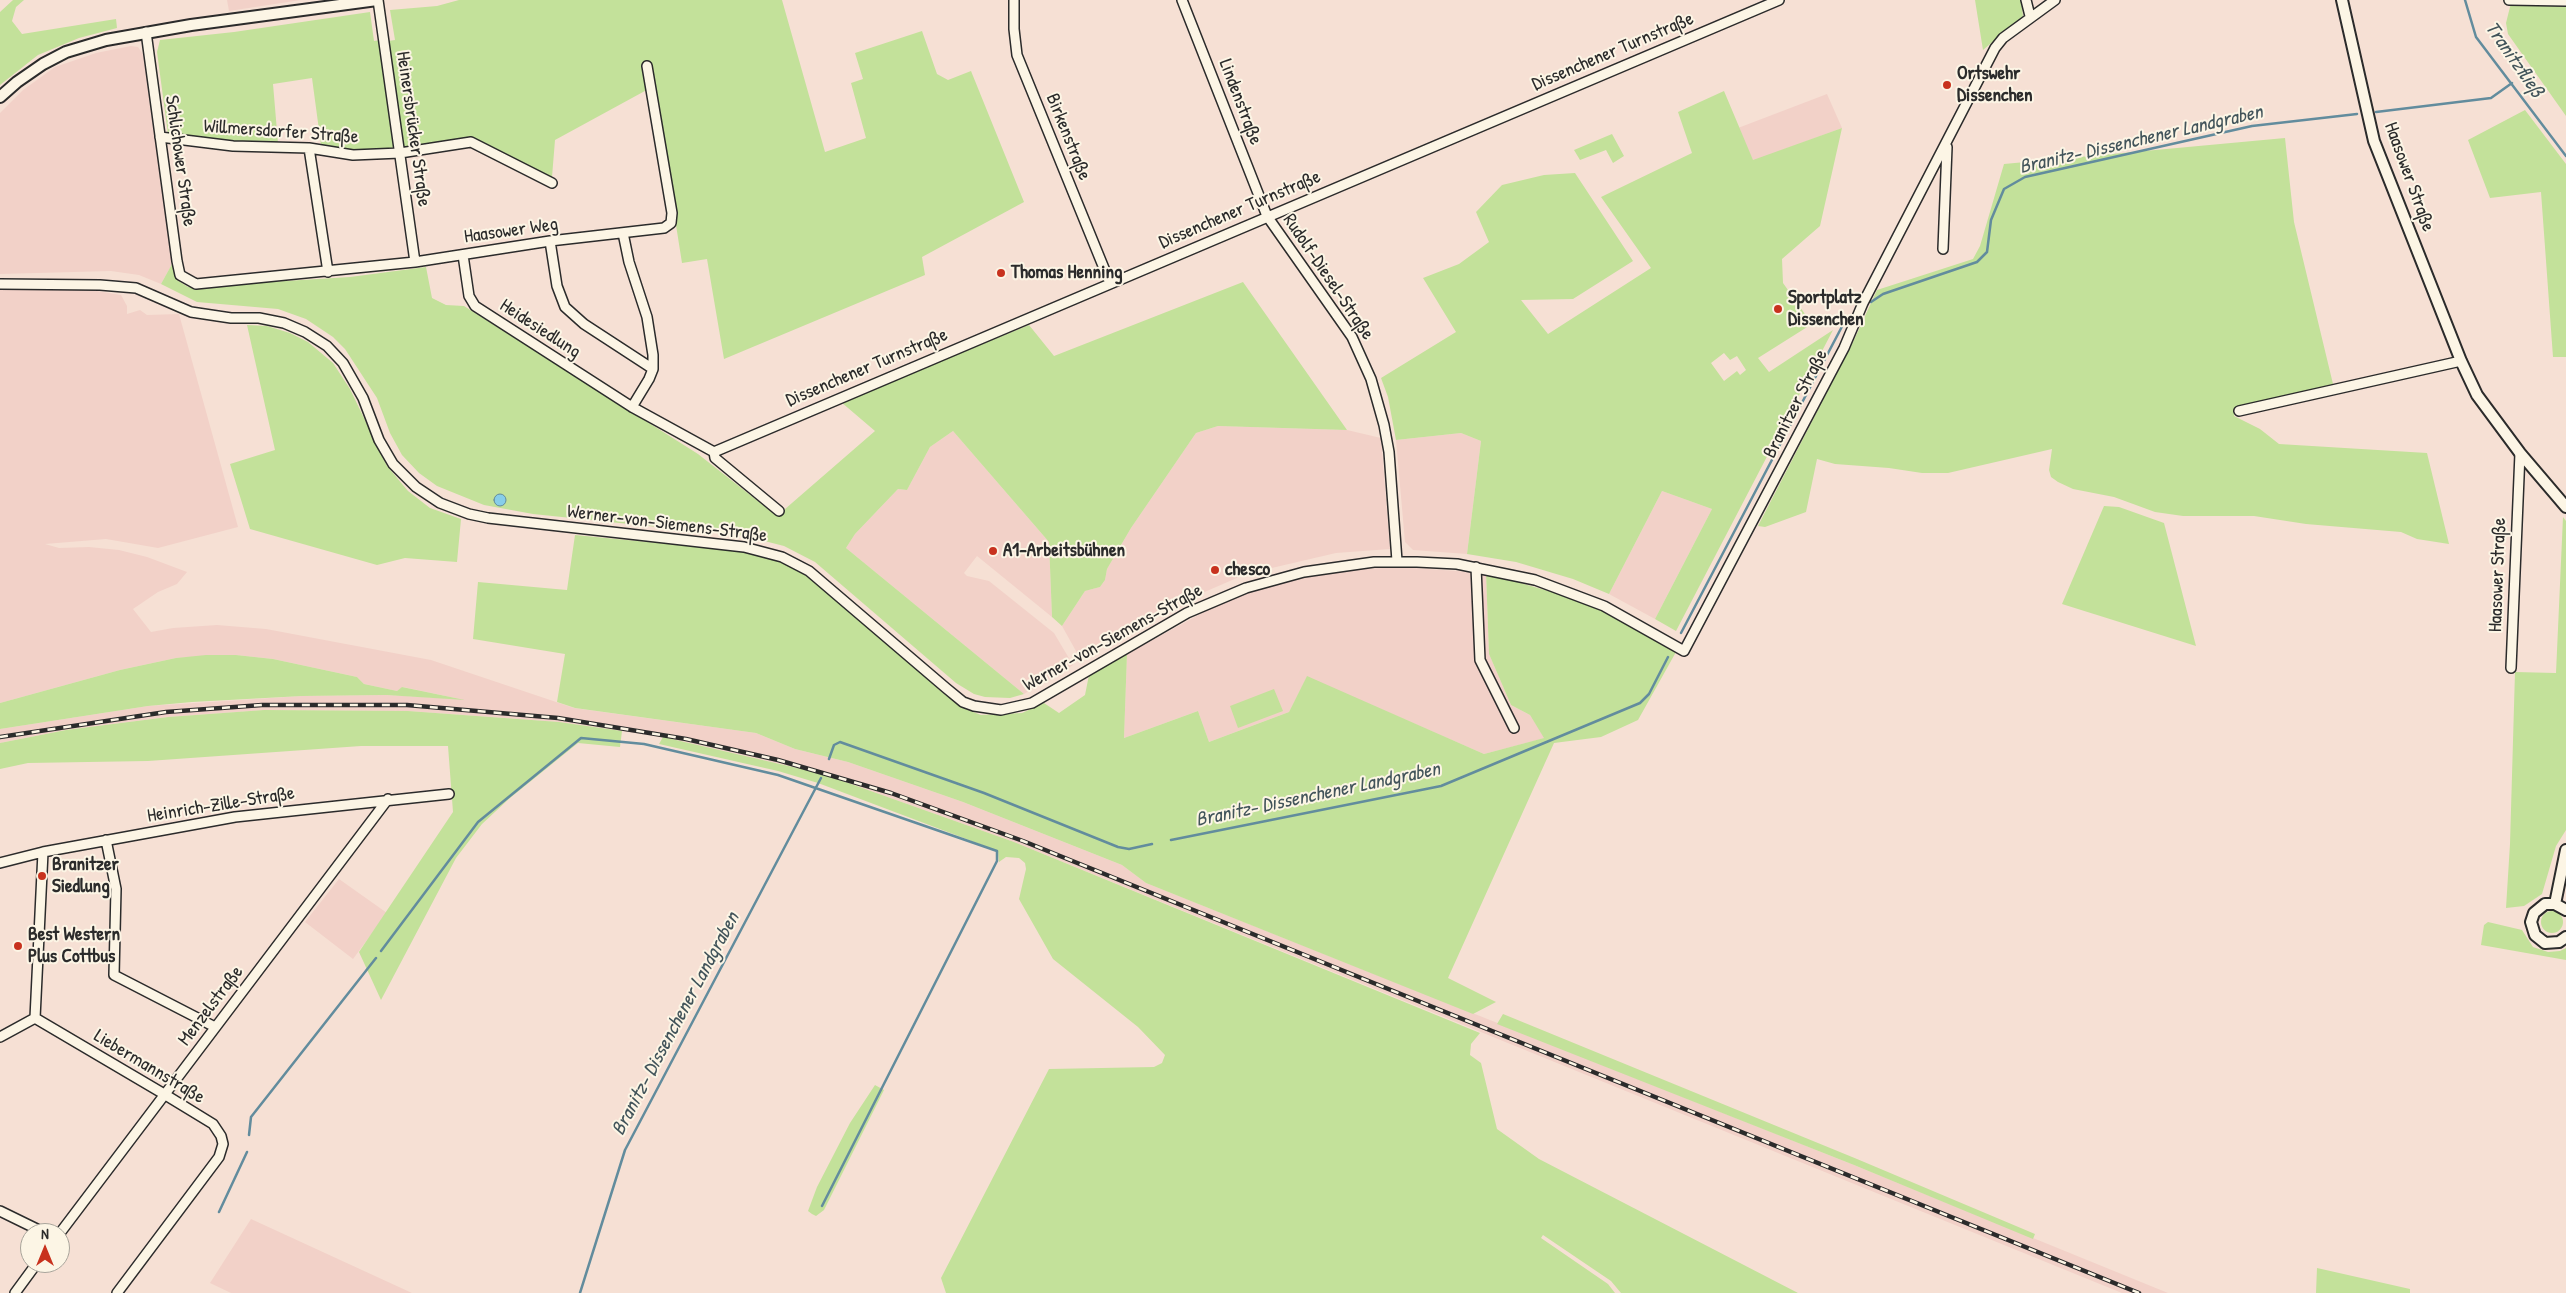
<!DOCTYPE html>
<html>
<head>
<meta charset="utf-8">
<style>
  body { margin:0 }
  #map { position:relative; width:2566px; height:1293px; overflow:hidden; background:#f6e0d4; font-family:"Patrick Hand",sans-serif }
  canvas { display:block }
  .north { position:absolute; left:20px; top:1223px; width:50px; height:50px; box-sizing:border-box; background:#fcf5e5; border:1px solid #a8a49b; border-radius:50%; rotate:0deg; font-size:14px; font-weight:700; line-height:20px; text-align:center; color:#2b2b2b }
  .north::after { content:''; display:block; margin:auto; width:18px; height:22px; background:#c8321e; clip-path:polygon(50% 0,100% 100%,50% 72%,0 100%) }
</style>
</head>
<body>
<div id="map">
<canvas width="2566" height="1293"></canvas>
<div class="north">N</div>
</div>
<script>
const context = document.querySelector('canvas').getContext('2d');
context.lineJoin = 'round';
function fill(path, color) { context.fillStyle = color; context.fill(path, 'evenodd'); }
const toPath = rows => new Path2D(rows.map(r => 'M' + r).join(''));
function trace(path, color, width, dash) { context.strokeStyle = color; context.lineWidth = width; context.lineCap = dash ? 'butt' : 'round'; context.setLineDash(dash || []); context.stroke(path); }
function drawText(font, color, halo, rows, align = 'center') {
  context.font = font + ' "Patrick Hand",sans-serif'; context.lineWidth = 4; context.setLineDash([]); context.textBaseline = 'middle'; context.strokeStyle = halo; context.fillStyle = color; for (const [text, x, y, turn = 0] of rows) {
    context.save(); context.translate(x, y); context.rotate((+turn || 0) * Math.PI / 180); context.textAlign = isNaN(turn) ? turn : align; if (halo) context.strokeText(text, 0, 0); context.fillText(text, 0, 0); context.restore();
  }
}
fill(toPath([
  [227,0,301,0,229,11],
  [131,46,138,47,143,54,172,264,161,284,139,275,111,271,0,274,0,113,23,90,55,67,96,53],
  [1827,94,1842,128,1753,161,1738,128],
  [0,288,79,288,121,295,127,306,127,314,140,310,147,315,179,314,238,527,158,548,106,539,45,544,59,548,89,547,119,550,147,557,187,572,177,584,158,592,133,609,151,632,173,628,217,625,266,629,431,660,574,708,756,733,795,749,848,762,963,802,1122,865,1146,883,1854,1165,2168,1293,2122,1293,1014,842,823,774,663,737,559,722,408,711,264,710,168,717,66,730,0,743,0,729,148,706,302,696,386,695,460,699,403,687,397,691,364,684,357,677,273,659,236,655,176,658,120,670,0,703],
  [1218,426,1347,430,1381,438,1390,549,1336,553,1246,574,1177,604,1081,660,1062,626,1085,591,1100,587,1105,580,1107,569,1131,528,1196,433],
  [953,431,1049,542,1052,617,977,556,964,573,967,576,989,581,1054,633,1073,665,1024,694,846,548,855,534,898,489,907,490,930,447],
  [1461,433,1481,441,1467,554,1413,550,1405,542,1396,440],
  [1662,491,1712,509,1655,619,1609,594],
  [1398,567,1486,573,1489,654,1511,705,1530,715,1545,738,1484,754,1307,677,1289,712,1209,742,1198,711,1124,738,1127,654,1215,606,1247,592,1322,572],
  [339,879,387,913,353,959,305,922],
  [251,1219,412,1293,231,1293,210,1283]
]), '#f2d1c8');
fill(toPath([
  [13,0,24,0,16,7,12,21,22,34,116,19,117,28,79,38,38,55,0,85,0,12],
  [459,0,782,0,825,152,866,138,851,83,863,79,855,53,922,31,937,74,948,80,971,71,1024,202,922,257,925,275,724,359,707,259,682,263,654,86,555,140,552,177,471,137,402,148,388,41,395,40,390,10,437,6],
  [1975,0,2021,0,2023,16,1983,50],
  [2511,3,2566,5,2566,116,2508,34,2506,23],
  [370,12,374,41,381,40,395,145,390,150,354,151,321,145,312,78,273,84,278,143,234,143,168,134,157,52,160,40,234,32],
  [1724,91,1753,160,1842,128,1820,226,1782,259,1783,283,1812,324,1758,358,1769,372,1833,330,1676,631,1655,619,1712,509,1662,491,1609,594,1573,579,1516,562,1467,554,1481,441,1461,433,1396,440,1388,397,1381,378,1456,332,1423,278,1459,264,1489,242,1476,212,1502,185,1544,175,1575,173,1633,261,1573,299,1521,300,1548,334,1651,268,1601,197,1692,153,1678,112],
  [1724,353,1730,360,1737,356,1746,370,1740,375,1737,371,1724,381,1711,363],
  [2525,110,2566,164,2566,357,2553,357,2541,192,2490,198,2468,140],
  [1612,134,1624,156,1613,163,1606,150,1580,160,1574,150],
  [2285,138,2294,222,2333,384,2235,409,2234,416,2260,429,2279,444,2427,453,2449,544,2417,539,2401,532,2306,524,2254,516,2183,516,2155,512,2114,497,2073,489,2058,482,2051,477,2049,470,2052,449,1948,473,1922,473,1889,468,1835,464,1817,459,1806,512,1765,527,1758,526,1853,342,1877,290,1973,259,1980,246,2004,164],
  [172,264,177,280,188,287,350,277,426,267,432,298,446,305,464,306,698,454,777,516,875,431,841,402,1029,325,1054,356,1243,282,1347,430,1218,426,1196,433,1131,528,1107,569,1105,580,1100,587,1085,591,1062,626,1052,617,1049,542,953,431,930,447,907,490,898,489,855,534,846,548,1024,694,1010,698,985,697,974,694,956,683,815,562,784,546,745,536,533,514,484,505,437,486,419,473,402,455,390,433,377,398,345,349,333,337,306,319,278,309,197,302,161,284],
  [247,325,267,326,290,333,308,342,333,363,350,389,387,466,408,491,430,508,461,519,457,562,405,558,377,565,250,529,230,464,275,450],
  [2104,506,2119,507,2164,523,2196,646,2062,604],
  [2563,517,2566,521,2566,830,2556,846,2542,894,2524,906,2506,908,2510,844,2515,672,2556,673],
  [575,535,741,551,773,558,808,573,943,693,963,708,981,715,1022,713,1044,703,1059,713,1085,695,1089,675,1127,654,1124,738,1198,711,1209,742,1289,712,1307,676,1484,754,1544,738,1530,715,1511,705,1489,654,1486,573,1576,599,1601,610,1676,652,1638,720,1601,737,1554,743,1448,978,1496,1002,1473,1014,1146,883,1122,865,963,802,848,762,795,749,756,733,575,708,557,702,565,654,473,639,478,582,567,590],
  [206,655,236,655,273,659,357,677,364,684,397,691,402,687,465,700,386,695,302,696,192,702,148,706,0,729,0,703,120,670,176,658],
  [1274,689,1283,711,1238,728,1230,706],
  [264,710,408,711,559,722,622,731,620,747,578,743,510,798,482,824,456,858,381,1000,359,952,453,812,448,746,361,746,148,761,28,763,0,769,0,743,66,730,168,717],
  [663,737,823,774,1014,842,1480,1033,1471,1044,1470,1055,1481,1063,1497,1129,1539,1159,1798,1293,1621,1293,1611,1281,1543,1235,1541,1238,1608,1284,1615,1293,946,1293,941,1278,1049,1069,1154,1067,1162,1063,1165,1055,1138,1027,1053,959,1019,899,1026,869,1025,863,1019,858,1006,857,999,862,998,851,818,783,778,771,659,744],
  '2541 922a11 11 0 1 1 22 0a11 11 0 1 1-22 0Z',
  [2488,922,2522,930,2533,947,2548,952,2560,951,2566,948,2566,960,2481,945,2484,925],
  [1503,1014,1857,1159,2035,1234,2033,1239,1854,1165,1497,1024],
  [875,1085,884,1090,824,1210,816,1216,812,1214,808,1211,817,1187,850,1123],
  [2317,1268,2410,1289,2410,1293,2316,1293]
]), '#c3e19a');
const water = toPath([
  '494 500a6 6 0 1 1 12 0a6 6 0 1 1-12 0Z'
]);
fill(water, '#87cde9');
trace(water, '#628c9d', 1);
trace(toPath([
  [2465,0,2476,37,2566,156],
  [2376,112,2491,98,2512,83],
  [1871,302,1883,294,1977,262,1987,252,1991,220,2004,189,2025,177,2252,126,2357,114],
  [1681,633,1847,317],
  [829,759,834,745,840,742,984,793,1118,847,1129,849,1152,844],
  [1171,840,1441,786,1640,703,1649,694,1668,657],
  [381,951,478,822,581,738,644,744,778,775,997,851,997,861,822,1206],
  [249,1135,251,1117,376,958],
  [219,1212,247,1152],
  [580,1293,625,1150,821,778]
]), '#628c9d', 2.5);
const minor = toPath([
  [378,0,415,262],
  [1014,0,1014,29,1017,55,1110,283],
  [1182,0,1267,216,1352,337,1371,379,1384,425,1389,452,1397,561],
  [2026,0,2030,16],
  [2509,0,2566,1],
  [146,32,177,261,180,275,196,284,415,262,550,241,664,228,671,223,672,213,647,66],
  [160,137,233,146,309,148,353,155,400,153,471,142,552,183],
  [309,148,328,272],
  [623,233,629,262,647,317,653,355,653,369,649,379,632,407],
  [550,241,557,286,565,307,584,324,653,369],
  [1943,249,1947,147],
  [463,255,469,296,475,306,632,407,714,452,715,458,779,511],
  [0,284,100,285,136,288,191,312,231,318,259,318,284,323,305,332,327,346,343,363,363,398,379,440,393,464,416,487,440,503,469,514,488,518,744,547,782,557,809,571,946,688,963,702,974,706,1001,710,1032,703,1187,613,1246,588,1304,572,1374,562,1417,562,1457,564,1535,580,1604,606,1684,651,1844,348,1863,303,1995,48,2003,38,2055,0],
  [2239,411,2461,361],
  [714,452,1779,0],
  [1476,567,1480,660,1514,728],
  [2511,668,2520,453],
  [106,840,116,889,114,975,215,1027],
  [0,863,43,852,235,817,449,794],
  [35,1018,164,1094,213,1124,221,1136,223,1144,219,1157,117,1293],
  [35,1018,43,852],
  [0,1037,35,1018],
  [0,1211,45,1233],
  [60,1233,388,799],
  [15,1293,37,1263]
]);
const major = toPath([
  [2342,0,2374,141,2461,361,2477,395,2520,453,2566,507],
  [0,97,17,82,43,64,66,52,106,40,191,25,377,0],
  [2555,904,2566,850],
  [2566,910,2555,904,2545,904,2534,913,2531,922,2535,935,2545,943,2559,942,2566,937]
]);
trace(minor, '#2b2b2b', 12);
trace(major, '#2b2b2b', 14);
trace(minor, '#fcf5e5', 9);
trace(major, '#fcf5e5', 10);
const rail = toPath([
  [0,737,166,712,262,705,407,705,558,718,686,739,778,760,891,793,1023,841,2139,1293]
]);
trace(rail, '#2b2b2b', 4.5);
trace(rail, '#fcf5e5', 2.5, [8]);
for (const [x, y, r, color] of [
  [1947,85,5,"#c8321e"],
  [1001,273,5,"#c8321e"],
  [1778,309,5,"#c8321e"],
  [993,551,5,"#c8321e"],
  [1215,570,5,"#c8321e"],
  [42,876,5,"#c8321e"],
  [18,946,5,"#c8321e"]
]) { const dot = new Path2D(); dot.arc(x, y, r, 0, 2 * Math.PI); context.fillStyle = color; context.fill(dot); trace(dot, '#fcf5e5', 2); }
drawText('19px', '#2b2b2b', '#fcf5e5', [
  ["Dissenchener Turnstraße",1613,52,-23],
  ["Lindenstraße",1240,102,69],
  ["Heinersbrücker Straße",413,129,82],
  ["Willmersdorfer Straße",281,132,4],
  ["Birkenstraße",1068,137,68],
  ["Schlichower Straße",180,161,82],
  ["Haasower Straße",2409,177,70],
  ["Dissenchener Turnstraße",1240,210,-23],
  ["Haasower Weg",511,231,-8],
  ["Rudolf-Diesel-Straße",1328,277,56],
  ["Heidesiedlung",540,329,33],
  ["Dissenchener Turnstraße",867,368,-23],
  ["Branitzer Straße",1796,404,-63],
  ["Werner-von-Siemens-Straße",667,524,7],
  ["Haasower Straße",2498,575,-88],
  ["Werner-von-Siemens-Straße",1113,638,-29],
  ["Heinrich-Zille-Straße",221,805,-9],
  ["Menzelstraße",211,1006,-53],
  ["Liebermannstraße",149,1067,31]
]);
drawText('bold 19px', '#2b2b2b', '#fcf5e5', [
  ["Ortswehr",1957,74],
  ["Dissenchen",1957,96],
  ["Thomas Henning",1011,273],
  ["Sportplatz",1788,298],
  ["Dissenchen",1788,320],
  ["A1-Arbeitsbühnen",1003,551],
  ["chesco",1225,570],
  ["Branitzer",52,865],
  ["Siedlung",52,887],
  ["Best Western",28,935],
  ["Plus Cottbus",28,957]
], 'left');
drawText('italic 20px', '#42545a', '#fcf5e5', [
  ["Tranitzfließ",2514,60,55],
  ["Branitz- Dissenchener Landgraben",2141,140,-13],
  ["Branitz- Dissenchener Landgraben",1318,795,-12],
  ["Branitz- Dissenchener Landgraben",676,1024,-62]
]);
</script>
</body>
</html>
